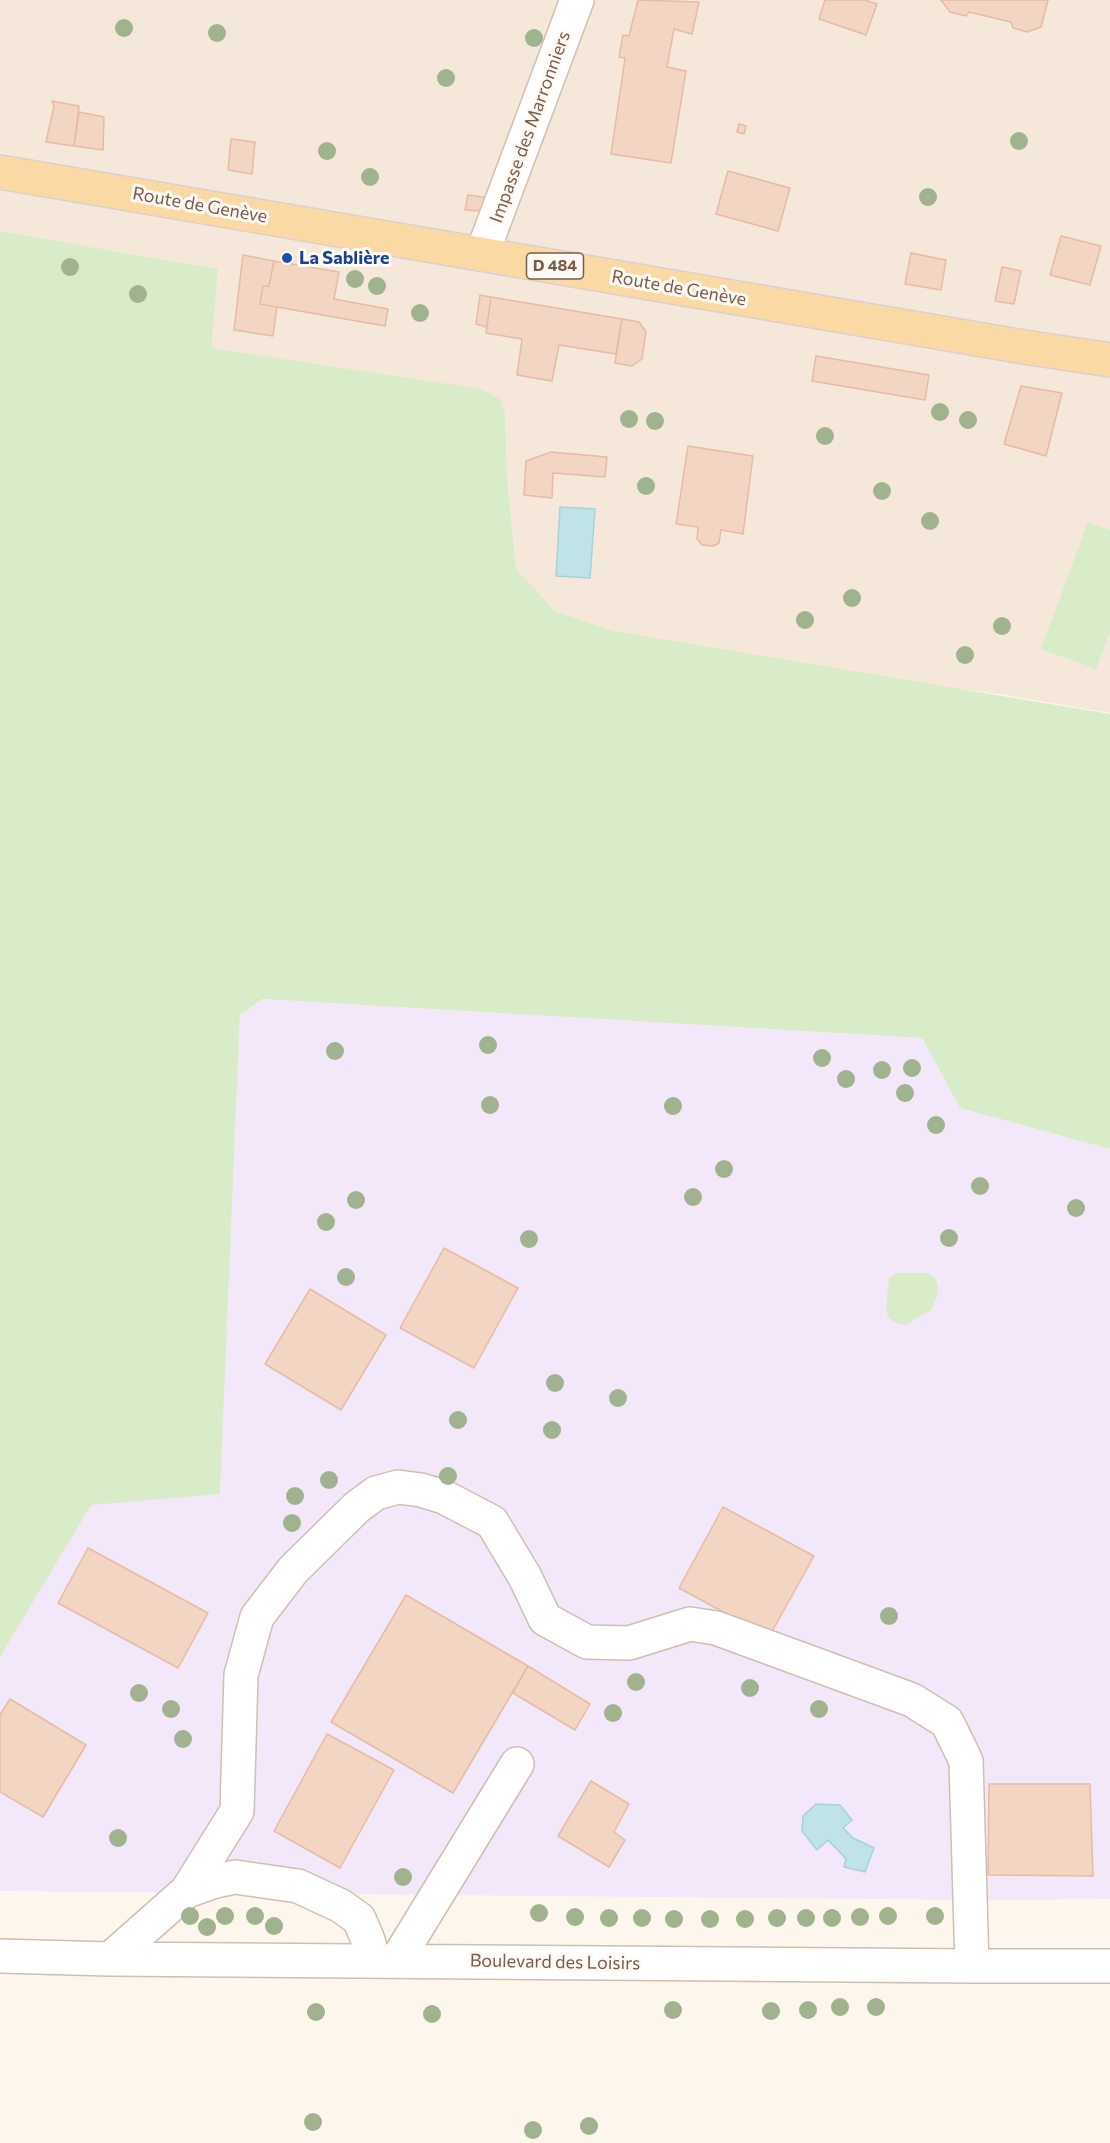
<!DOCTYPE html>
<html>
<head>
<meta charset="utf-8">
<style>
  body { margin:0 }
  canvas { display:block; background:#fdf6ec }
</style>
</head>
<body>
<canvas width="1110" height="2143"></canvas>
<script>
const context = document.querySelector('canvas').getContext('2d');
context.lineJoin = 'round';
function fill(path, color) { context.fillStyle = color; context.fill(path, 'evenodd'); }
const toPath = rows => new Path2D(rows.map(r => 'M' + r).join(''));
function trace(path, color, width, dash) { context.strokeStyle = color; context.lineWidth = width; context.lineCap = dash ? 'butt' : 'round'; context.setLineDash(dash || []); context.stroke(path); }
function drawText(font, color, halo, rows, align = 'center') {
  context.font = font + ' Commissioner,sans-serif'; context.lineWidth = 6; context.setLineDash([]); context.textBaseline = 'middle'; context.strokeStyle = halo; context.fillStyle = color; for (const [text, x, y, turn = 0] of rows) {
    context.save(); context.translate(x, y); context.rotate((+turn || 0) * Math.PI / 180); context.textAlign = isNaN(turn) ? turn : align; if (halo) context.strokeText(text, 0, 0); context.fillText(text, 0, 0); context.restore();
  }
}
fill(toPath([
  [0,0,1110,0,1110,713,999,694,881,679,614,631,555,611,516,570,507,476,505,414,487,392,210,348,218,269,0,231]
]), '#f5e8da');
fill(toPath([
  [264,999,922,1038,960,1108,1110,1149,1110,1899,984,1900,0,1891,0,1657,91,1504,220,1494,240,1015]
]), '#f3e8fa');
fill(toPath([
  [0,231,218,269,211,348,475,388,487,392,501,400,505,414,507,476,516,569,555,611,614,631,1110,714,1110,1149,960,1108,922,1038,263,999,240,1015,220,1494,91,1505,0,1657],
  [1088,522,1110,530,1110,631,1096,669,1041,649],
  [897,1273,927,1273,934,1277,938,1285,937,1296,931,1310,905,1325,895,1323,888,1317,886,1308,889,1278]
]), '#d8ecc9');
const water = toPath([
  [560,507,595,509,590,578,556,576,560,507],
  [816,1804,840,1805,852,1820,843,1828,853,1838,874,1848,865,1872,844,1867,846,1859,828,1840,817,1850,802,1831,803,1816,816,1804]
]);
fill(water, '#bfe3e8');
trace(water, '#a5d3da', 1.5);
const building = toPath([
  [638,0,699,2,692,34,674,29,667,67,686,71,671,163,611,154,625,58,619,57,623,35,629,36,638,0],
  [825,0,865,0,877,4,866,35,819,19,825,0],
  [941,0,1048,0,1041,27,1027,32,1013,28,1011,22,969,12,966,16,950,12,941,0],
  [52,101,79,106,74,146,46,142,54,106,52,101],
  [79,112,104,117,103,150,74,146,79,112],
  [739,124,746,126,744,134,737,132,739,124],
  [231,139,255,142,252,174,228,170,231,139],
  [728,171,790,188,778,231,716,214,728,171],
  [468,195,491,198,482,211,465,210,468,195],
  [1061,236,1101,246,1090,285,1050,275,1061,236],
  [911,253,946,260,941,290,905,284,911,253],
  [243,255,274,261,269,286,263,286,260,304,277,307,273,336,234,330,243,255],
  [274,261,339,272,334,299,388,309,385,326,260,304,263,286,269,286,274,261],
  [1002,267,1021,271,1014,304,995,301,1002,267],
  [480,295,491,297,487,327,476,324,480,295],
  [491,297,622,319,616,354,559,345,552,381,517,375,522,339,486,333,491,297],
  [622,319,639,322,646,332,642,359,632,366,615,363,622,319],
  [816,356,929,375,925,400,812,381,816,356],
  [1021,386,1062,393,1046,456,1004,444,1021,386],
  [688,446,753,456,743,534,721,530,719,543,713,546,702,545,697,539,698,527,676,524,688,446],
  [551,452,607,457,605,477,553,473,552,498,524,495,526,461,551,452],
  [444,1248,518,1288,474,1368,400,1328,444,1248],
  [310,1289,386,1335,341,1410,265,1364,310,1289],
  [723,1507,814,1556,769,1637,679,1588,723,1507],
  [88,1548,208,1613,178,1668,58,1603,88,1548],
  [406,1595,528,1666,453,1793,331,1722,406,1595],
  [528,1666,590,1704,575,1730,513,1693,528,1666],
  [10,1699,86,1745,43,1817,0,1792,0,1715,10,1699],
  [327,1734,394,1770,340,1868,274,1831,327,1734],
  [591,1781,629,1804,614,1832,625,1840,609,1867,558,1836,591,1781],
  [989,1784,1090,1784,1093,1876,988,1875,989,1784]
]);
fill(building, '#f3d5c3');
trace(building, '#e6bba3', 1.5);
const minor = toPath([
  [482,254,577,0],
  [187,1891,212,1882,235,1877,298,1886,341,1906,359,1919,368,1940,373,1960],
  [0,1956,110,1959,972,1966,1110,1966],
  [110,1959,187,1891,237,1811,241,1675,257,1617,293,1570,357,1507,376,1493,398,1487,421,1490,444,1497,492,1522,525,1577,545,1619,587,1642,629,1643,690,1624,716,1628,912,1700,947,1722,966,1761,972,1966],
  [397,1960,517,1764]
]);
const major = toPath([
  [0,172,1024,347,1110,360]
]);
trace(minor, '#d1beb0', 36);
trace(major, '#dad1cd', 36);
trace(minor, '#fff', 33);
trace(major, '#fbd9a5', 33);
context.fillStyle = '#a0b28e';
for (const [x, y] of [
  [124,28],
  [217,33],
  [534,38],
  [446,78],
  [1019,141],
  [327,151],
  [370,177],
  [928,197],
  [70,267],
  [355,279],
  [377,286],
  [138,294],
  [420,313],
  [940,412],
  [629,419],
  [968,420],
  [655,421],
  [825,436],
  [646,486],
  [882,491],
  [930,521],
  [852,598],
  [805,620],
  [1002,626],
  [965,655],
  [488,1045],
  [335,1051],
  [822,1058],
  [912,1068],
  [882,1070],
  [846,1079],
  [905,1093],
  [490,1105],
  [673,1106],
  [936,1125],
  [724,1169],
  [980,1186],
  [693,1197],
  [356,1200],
  [1076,1208],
  [326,1222],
  [949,1238],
  [529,1239],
  [346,1277],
  [555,1383],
  [618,1398],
  [458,1420],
  [552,1430],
  [448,1476],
  [329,1480],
  [295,1496],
  [292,1523],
  [889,1616],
  [636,1682],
  [750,1688],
  [139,1693],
  [171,1709],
  [819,1709],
  [613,1713],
  [183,1739],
  [118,1838],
  [403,1877],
  [539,1913],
  [190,1916],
  [225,1916],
  [255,1916],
  [888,1916],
  [935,1916],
  [575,1917],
  [860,1917],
  [609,1918],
  [642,1918],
  [777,1918],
  [806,1918],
  [832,1918],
  [674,1919],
  [710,1919],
  [745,1919],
  [274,1926],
  [207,1927],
  [840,2007],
  [876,2007],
  [673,2010],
  [808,2010],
  [771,2011],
  [316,2012],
  [432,2014],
  [313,2122],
  [589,2126],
  [533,2130]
]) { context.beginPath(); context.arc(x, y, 9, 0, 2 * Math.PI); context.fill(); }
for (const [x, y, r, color] of [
  [287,258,6,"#1a4fb4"]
]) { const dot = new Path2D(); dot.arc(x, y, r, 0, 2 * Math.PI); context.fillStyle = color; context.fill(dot); trace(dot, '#fffaf3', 2); }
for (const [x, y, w] of [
  [555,266,57]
]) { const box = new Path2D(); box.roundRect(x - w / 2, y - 13, w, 26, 4.5); context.fillStyle = '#fffaf3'; context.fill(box); trace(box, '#7a5c4d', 1.5); }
drawText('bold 16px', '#7a5c4d', null, [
  ["D 484",555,266]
]);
drawText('18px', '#7a5c4d', '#fffaf3', [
  ["Impasse des Marronniers",530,127,-70],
  ["Route de Genève",200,205,10],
  ["Route de Genève",679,288,10],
  ["Boulevard des Loisirs",555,1962,1]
]);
drawText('bold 18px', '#164399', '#fffaf3', [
  ["La Sablière",299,258]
], 'left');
</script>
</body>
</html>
